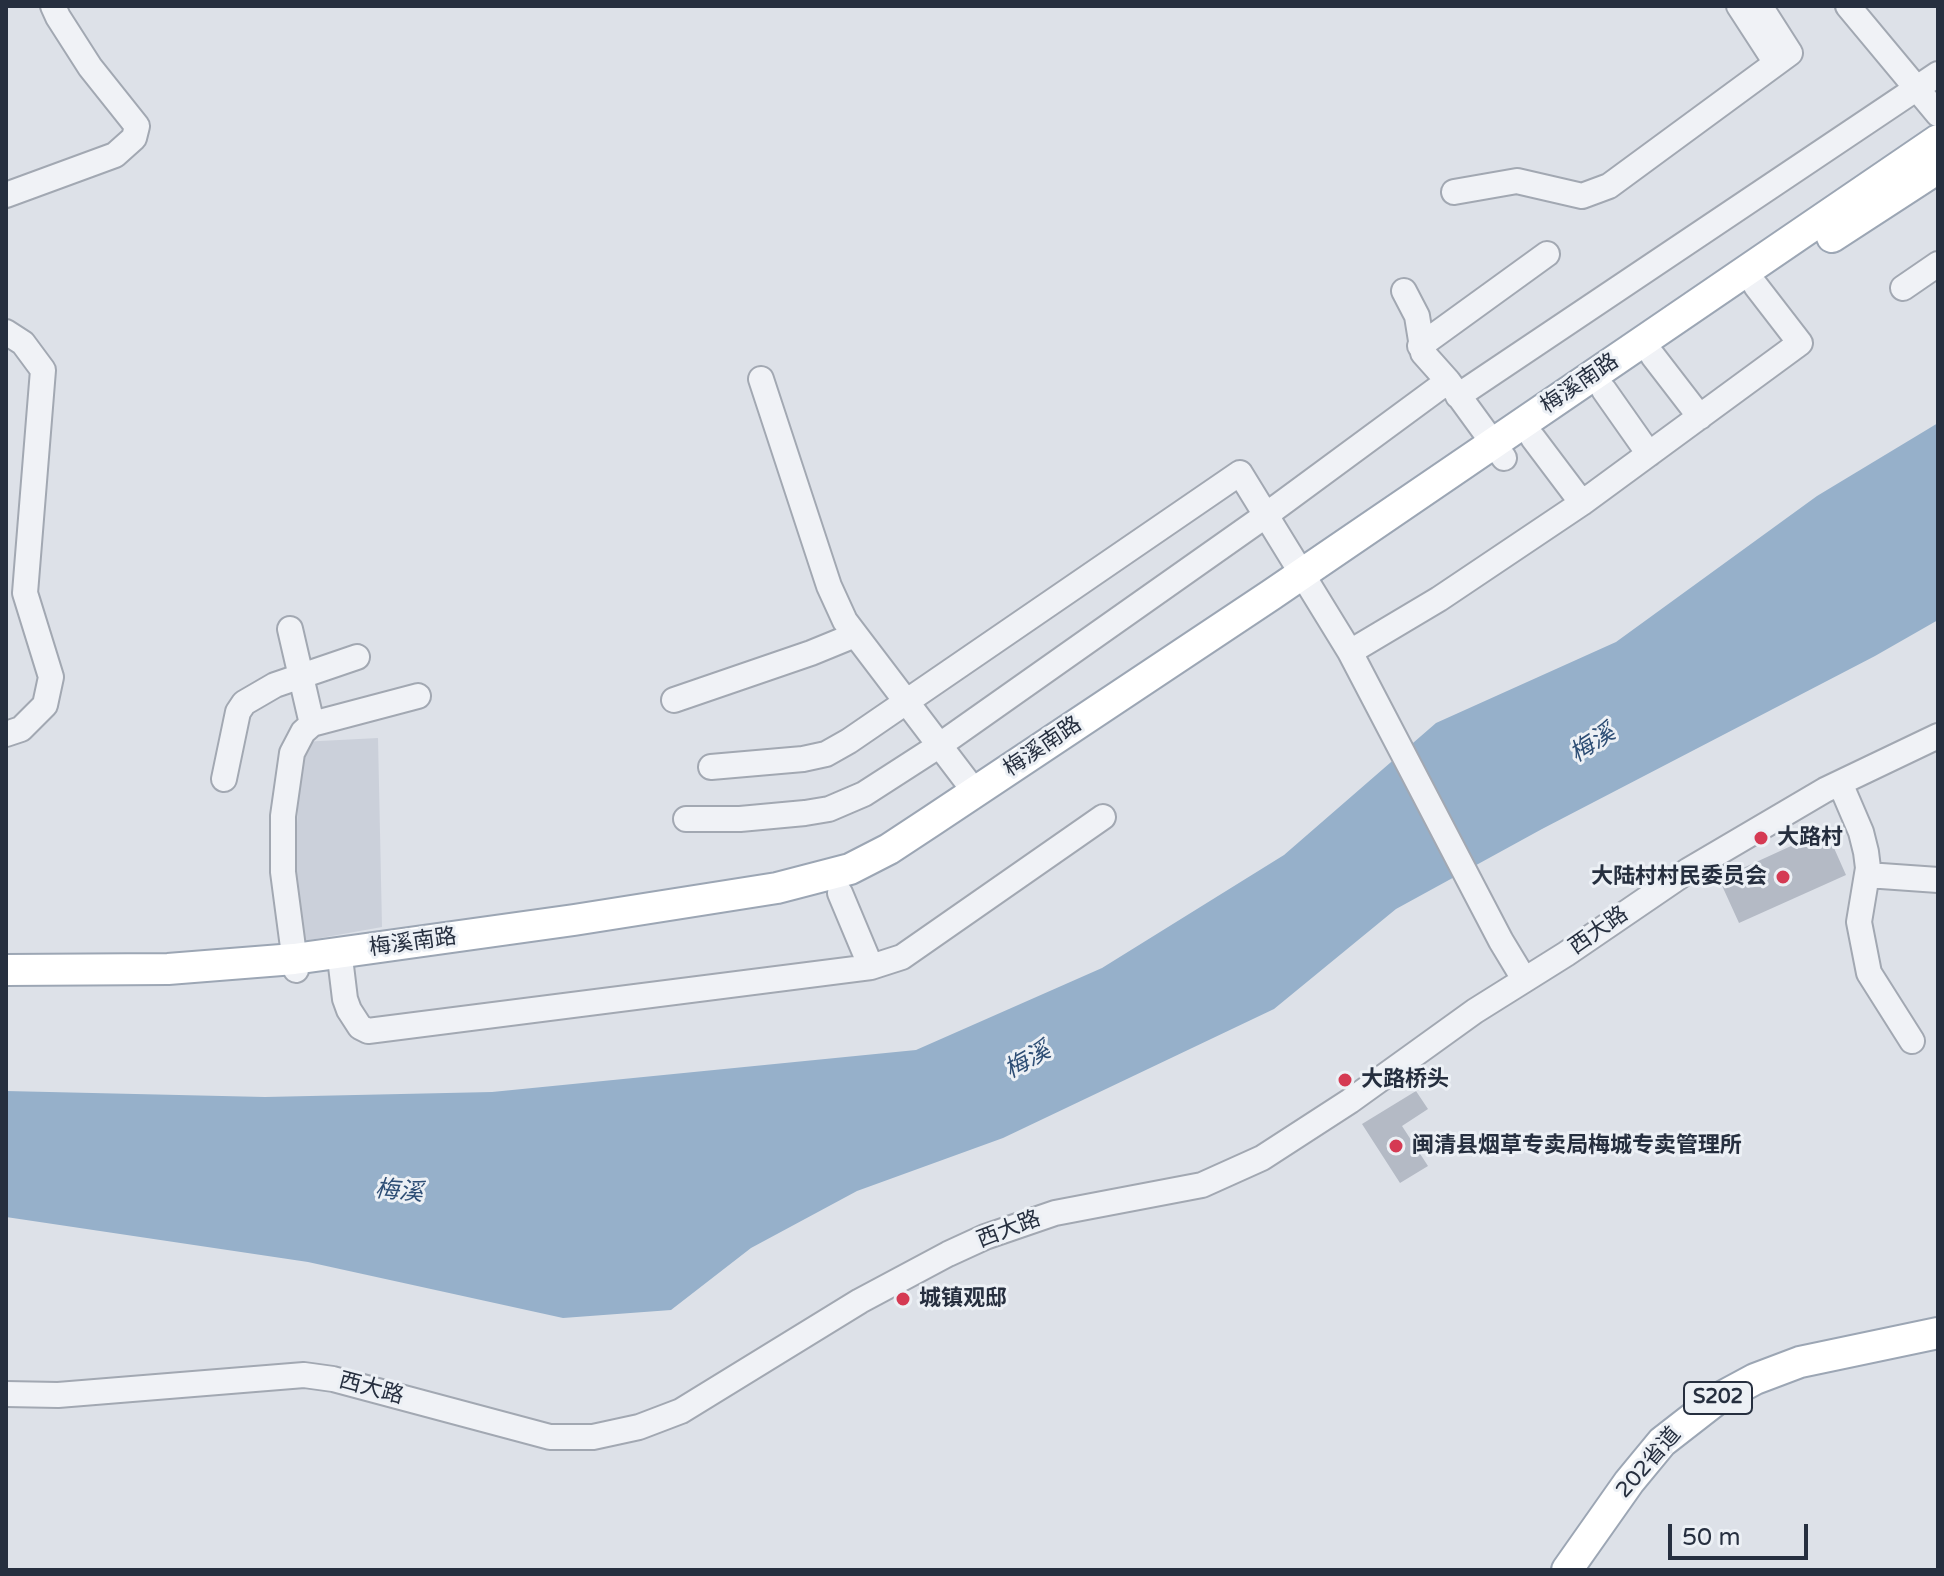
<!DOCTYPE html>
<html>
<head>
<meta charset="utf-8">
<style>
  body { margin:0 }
  #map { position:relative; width:1944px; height:1576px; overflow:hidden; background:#dde1e8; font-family:"Varela Round",sans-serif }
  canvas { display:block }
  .frame { position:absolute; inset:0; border:8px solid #262f3f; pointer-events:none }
  .scale { position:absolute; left:1668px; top:1524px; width:140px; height:36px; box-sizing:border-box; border:4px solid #262f3f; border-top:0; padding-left:10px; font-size:24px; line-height:28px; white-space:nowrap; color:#262f3f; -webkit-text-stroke:6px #ecf0f5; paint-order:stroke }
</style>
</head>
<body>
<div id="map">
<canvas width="1944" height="1576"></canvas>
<div class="frame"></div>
<div class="scale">50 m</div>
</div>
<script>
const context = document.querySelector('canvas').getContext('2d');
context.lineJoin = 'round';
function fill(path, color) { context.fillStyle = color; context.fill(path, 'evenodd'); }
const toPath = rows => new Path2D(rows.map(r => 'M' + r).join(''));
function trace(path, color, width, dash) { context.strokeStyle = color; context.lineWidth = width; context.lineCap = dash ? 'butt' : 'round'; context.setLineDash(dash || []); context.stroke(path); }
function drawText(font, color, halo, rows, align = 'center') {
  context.font = font + ' "Varela Round","Noto Sans SC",sans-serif'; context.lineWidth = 6; context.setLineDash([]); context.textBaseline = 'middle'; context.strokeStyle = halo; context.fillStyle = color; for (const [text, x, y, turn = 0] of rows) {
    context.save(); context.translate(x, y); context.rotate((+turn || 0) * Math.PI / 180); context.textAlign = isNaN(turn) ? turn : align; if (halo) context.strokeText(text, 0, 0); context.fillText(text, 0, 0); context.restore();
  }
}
fill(toPath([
  [378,738,382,927,304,941,294,887,301,742]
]), '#cbd0da');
fill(toPath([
  [1938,423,1938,620,1875,656,1542,829,1396,909,1274,1009,1003,1138,857,1191,751,1248,671,1310,563,1318,308,1262,6,1217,6,1091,265,1097,492,1092,916,1050,1102,968,1284,855,1436,723,1616,642,1817,496]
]), '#96b0ca');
fill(toPath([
  [1826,830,1846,875,1739,923,1719,879],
  [1416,1091,1428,1109,1402,1126,1428,1166,1400,1183,1362,1124]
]), '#b4bac5');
const minor = toPath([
  [1739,6,1776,63],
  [1848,6,1938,114],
  [1454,192,1517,181,1582,196,1609,186,1790,53,1760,6],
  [6,195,115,155,134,138,137,126,90,67,58,17,53,6],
  [1903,288,1938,264],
  [1404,291,1417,316,1423,353,1448,381],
  [6,332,23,343,43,370,25,593,51,677,45,705,21,729,6,734],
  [1420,346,1547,254],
  [1653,356,1700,417],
  [761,379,829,586,845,621,975,792],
  [1604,390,1649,454],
  [1458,396,1938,74],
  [1533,438,1582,503],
  [290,629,312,724,303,732,292,753,283,816,283,872,296,970],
  [1350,652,1439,599,1582,503,1800,343,1756,286],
  [674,700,811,653,855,635],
  [312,724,418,696],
  [711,767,803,759,826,754,849,741,1240,473,1350,652,1501,941,1524,979],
  [224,779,238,712,244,703,275,685,357,657],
  [1840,783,1861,832,1866,852,1868,868,1859,922,1869,973,1912,1041],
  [686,819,740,819,805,813,829,809,864,794,940,745,1262,518,1448,381,1504,458],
  [1867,875,1938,880],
  [840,893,871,967],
  [341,966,345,999,349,1010,360,1027,368,1031,871,967,902,957,1103,817],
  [6,1394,58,1395,304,1375,333,1379,550,1437,593,1437,639,1427,681,1411,860,1301,948,1254,985,1237,1055,1213,1202,1185,1262,1158,1350,1101,1475,1011,1566,954,1689,870,1825,790,1938,736]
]);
const major = toPath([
  [1832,237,1938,168],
  [6,970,168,969,294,959,574,920,777,888,850,869,889,849,930,822,1271,595,1938,140],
  [1567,1570,1629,1482,1662,1442,1716,1400,1755,1379,1800,1362,1938,1333]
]);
trace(minor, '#a2a8b2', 28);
trace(major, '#9ca6b4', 34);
trace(minor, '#f0f2f6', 24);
trace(major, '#fff', 30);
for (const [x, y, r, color] of [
  [1761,838,8,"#d53a53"],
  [1783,877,8,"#d53a53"],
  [1345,1080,8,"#d53a53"],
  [1396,1146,8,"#d53a53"],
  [903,1299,8,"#d53a53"]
]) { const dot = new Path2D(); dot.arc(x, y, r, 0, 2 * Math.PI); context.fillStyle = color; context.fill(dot); trace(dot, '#ecf0f5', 3); }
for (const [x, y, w] of [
  [1718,1398,68]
]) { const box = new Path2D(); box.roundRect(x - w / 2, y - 16, w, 32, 6); context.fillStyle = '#ecf0f5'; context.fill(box); trace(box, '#262f3f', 2); }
drawText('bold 20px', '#262f3f', null, [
  ["S202",1718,1398]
]);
drawText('22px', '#262f3f', '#ecf0f5', [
  ["梅溪南路",1580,384,-34],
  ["梅溪南路",1043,747,-34],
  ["西大路",1599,931,-35],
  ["梅溪南路",413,943,-8],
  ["西大路",1009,1230,-21],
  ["西大路",371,1389,15],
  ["202省道",1649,1463,-49]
]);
drawText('bold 22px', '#262f3f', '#ecf0f5', [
  ["大路村",1777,838],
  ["大陆村村民委员会",1767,877,"right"],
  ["大路桥头",1361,1080],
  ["闽清县烟草专卖局梅城专卖管理所",1412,1146],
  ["城镇观邸",919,1299]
], 'left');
drawText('italic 24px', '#2e4e75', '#ecf0f5', [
  ["梅溪",1593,744,-33],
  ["梅溪",1028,1061,-29],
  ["梅溪",399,1192,5]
]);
</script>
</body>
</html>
